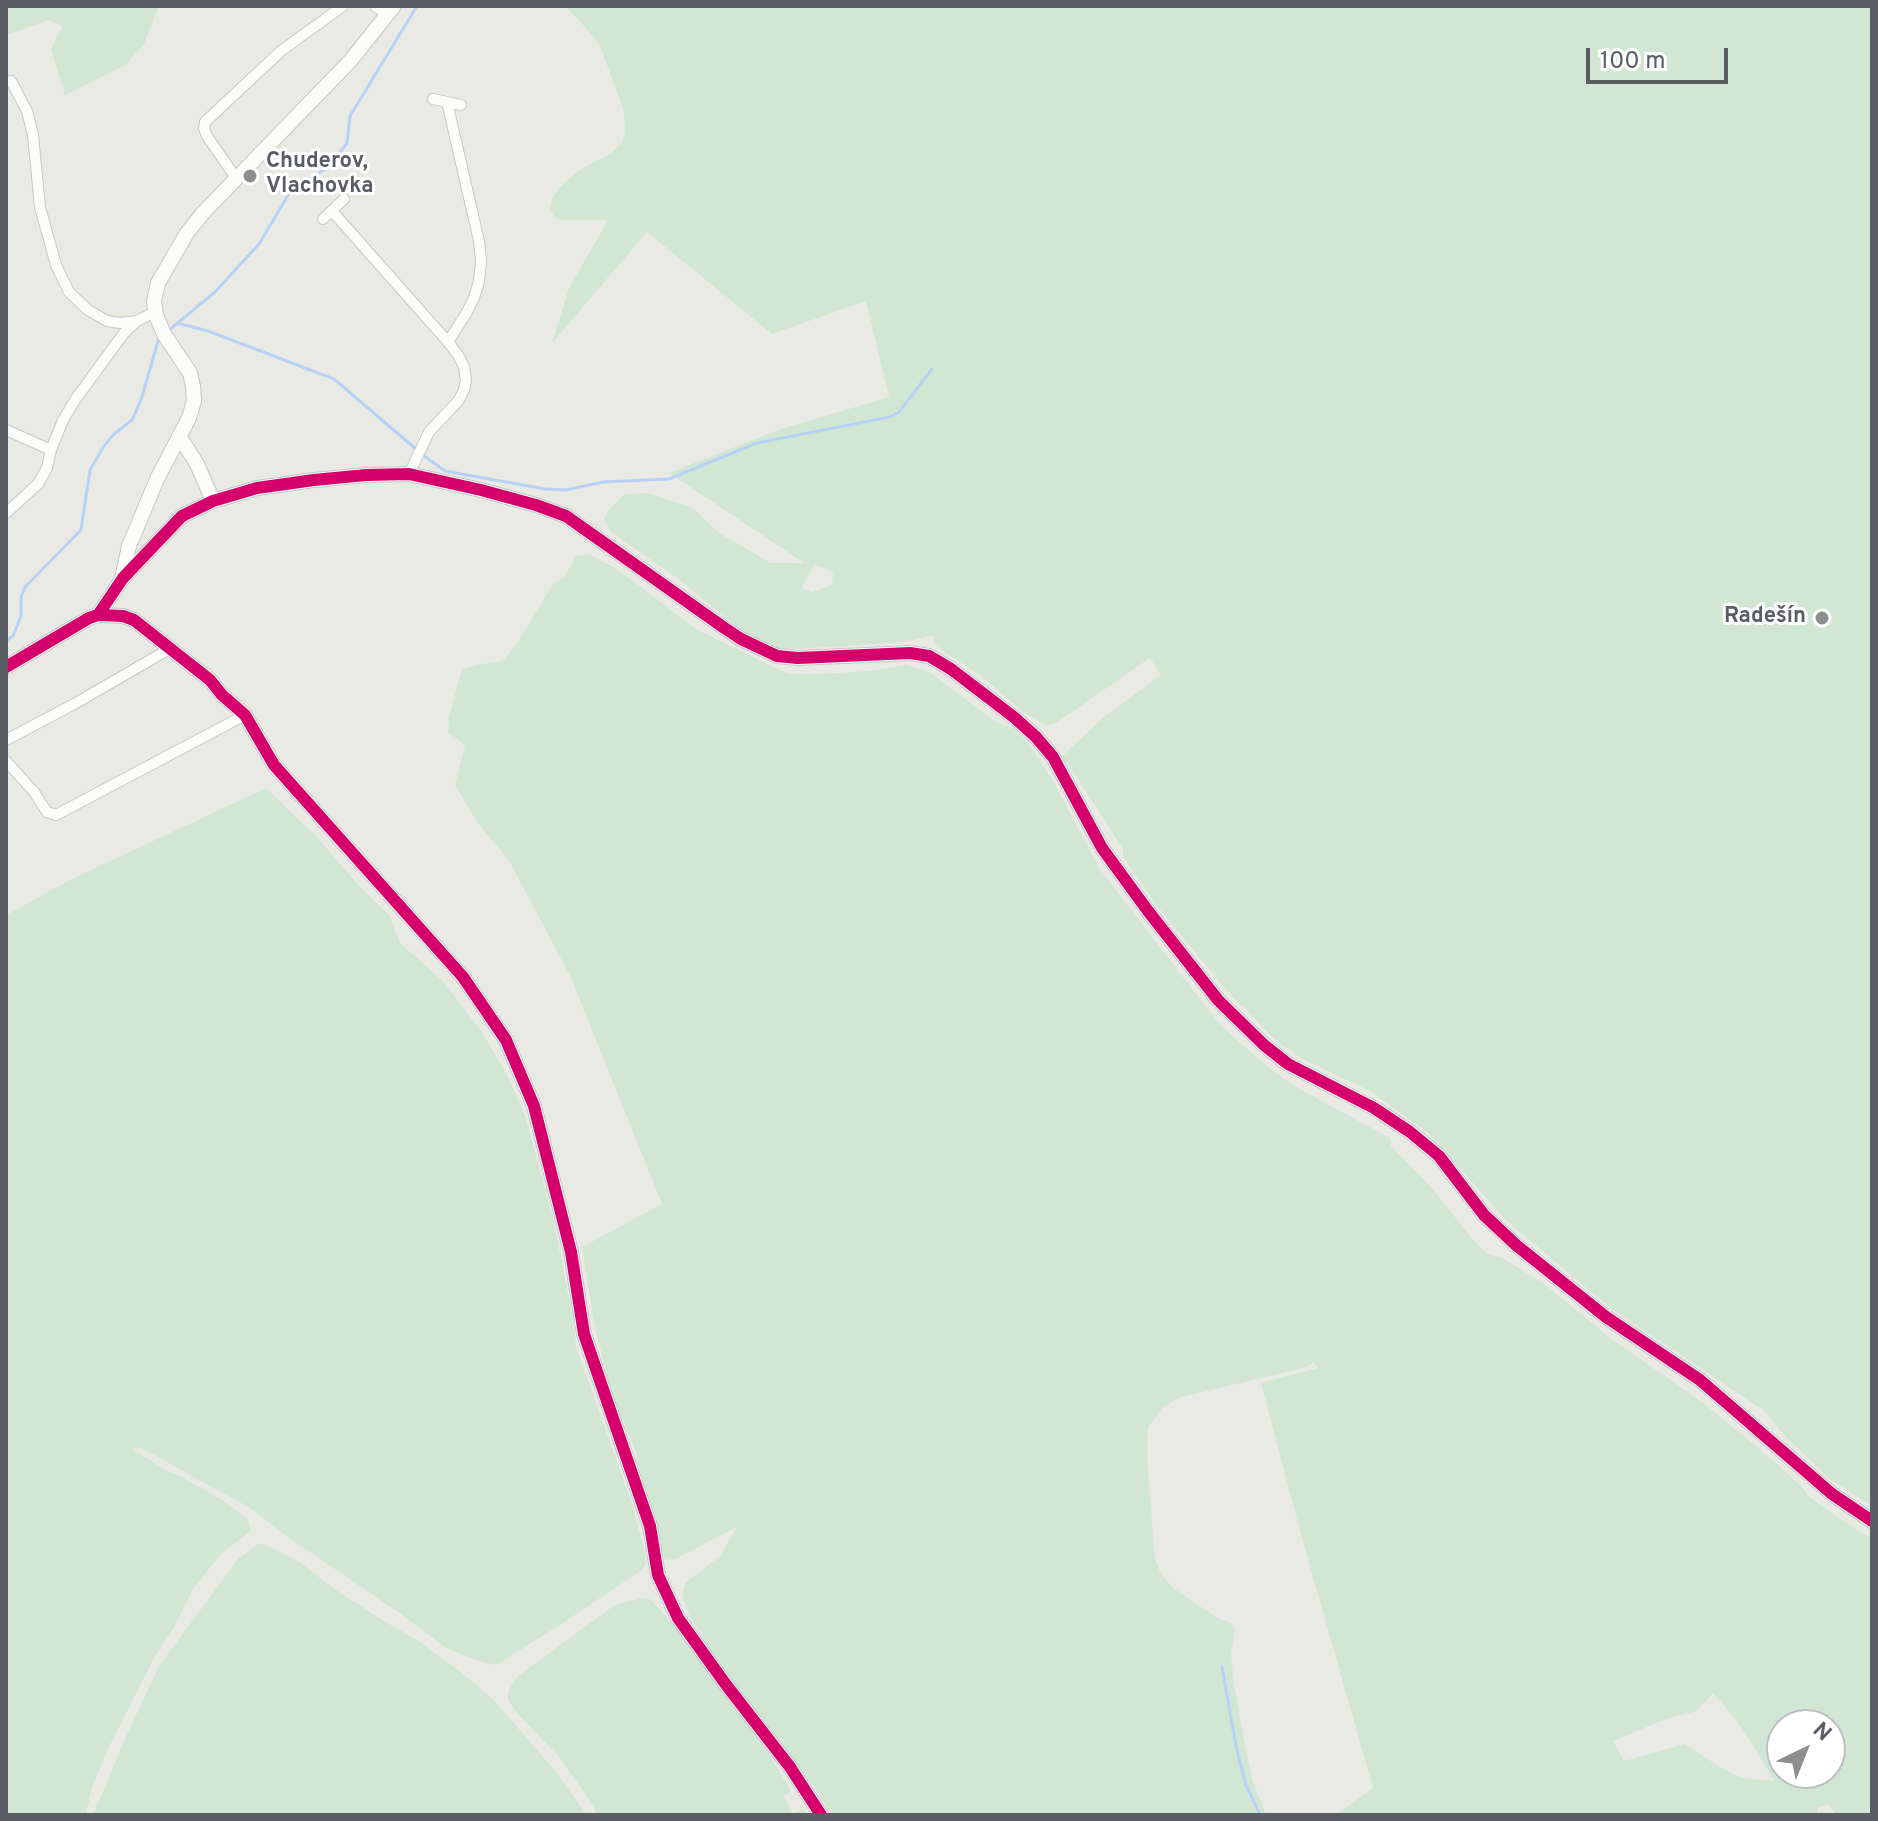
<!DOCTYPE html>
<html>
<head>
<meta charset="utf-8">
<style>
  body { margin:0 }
  #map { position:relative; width:1878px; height:1821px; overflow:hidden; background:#eaeae5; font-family:Overpass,sans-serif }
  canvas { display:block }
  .frame { position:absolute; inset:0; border:8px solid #5a5d63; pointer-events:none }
  .north { position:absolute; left:1766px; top:1709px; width:80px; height:80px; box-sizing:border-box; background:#fff; border:2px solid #bdbec1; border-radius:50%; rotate:43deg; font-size:22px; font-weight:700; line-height:32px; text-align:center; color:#5a5d63 }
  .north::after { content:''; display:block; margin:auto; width:28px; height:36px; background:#8c8e90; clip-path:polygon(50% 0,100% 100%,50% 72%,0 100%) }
  .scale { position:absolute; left:1586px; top:48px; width:142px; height:36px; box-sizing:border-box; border:4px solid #5a5d63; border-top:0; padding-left:10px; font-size:24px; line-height:28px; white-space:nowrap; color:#5a5d63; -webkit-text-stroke:6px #fff; paint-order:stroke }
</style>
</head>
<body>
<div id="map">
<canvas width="1878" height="1821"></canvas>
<div class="frame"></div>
<div class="north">N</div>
<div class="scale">100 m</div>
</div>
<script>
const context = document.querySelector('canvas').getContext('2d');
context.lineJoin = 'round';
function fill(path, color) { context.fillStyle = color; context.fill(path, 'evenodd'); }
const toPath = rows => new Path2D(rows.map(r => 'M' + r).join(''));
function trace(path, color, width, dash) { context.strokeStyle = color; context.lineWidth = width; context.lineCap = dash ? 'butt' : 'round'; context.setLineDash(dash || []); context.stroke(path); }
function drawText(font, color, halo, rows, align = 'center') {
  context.font = font + ' Overpass,sans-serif'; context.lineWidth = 6; context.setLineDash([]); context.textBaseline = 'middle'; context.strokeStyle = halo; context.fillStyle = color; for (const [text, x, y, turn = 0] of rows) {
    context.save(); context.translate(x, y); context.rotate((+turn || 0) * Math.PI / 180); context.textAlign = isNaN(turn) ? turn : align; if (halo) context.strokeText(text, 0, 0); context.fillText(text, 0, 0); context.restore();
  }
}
fill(toPath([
  [6,6,159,6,144,44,126,65,65,95,51,50,62,26,49,20,6,35],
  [569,6,1872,6,1872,1506,1831,1480,1785,1436,1763,1410,1609,1307,1508,1222,1429,1134,1370,1091,1302,1059,1274,1039,1245,1008,1240,1005,1219,981,1157,906,1123,857,1123,849,1074,773,1061,757,1104,717,1161,675,1150,658,1056,723,1047,726,1025,713,981,676,937,647,934,642,933,635,905,642,783,650,764,644,741,630,680,580,611,532,604,520,607,512,625,494,648,493,693,508,719,533,771,563,804,563,669,473,778,430,889,397,866,301,772,334,647,232,552,343,569,288,608,220,561,220,554,217,550,208,552,199,558,189,570,178,583,168,611,153,621,144,625,132,624,112,602,51,596,39,568,9],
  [814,564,833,572,832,585,812,592,802,588],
  [589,554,613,567,640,586,694,628,788,674,821,674,869,671,907,665,931,673,997,723,1014,728,1030,746,1053,781,1099,868,1220,1025,1269,1068,1296,1087,1390,1138,1391,1146,1431,1187,1474,1241,1488,1254,1503,1258,1547,1286,1610,1338,1702,1402,1775,1462,1803,1488,1808,1496,1851,1526,1872,1539,1872,1815,1836,1815,1828,1804,1818,1807,1817,1815,1335,1815,1373,1788,1300,1531,1261,1383,1318,1368,1314,1362,1307,1367,1178,1398,1162,1408,1148,1428,1147,1458,1155,1559,1161,1574,1173,1588,1219,1619,1232,1623,1235,1631,1231,1654,1234,1684,1244,1739,1253,1782,1266,1815,832,1815,811,1783,722,1667,690,1618,682,1595,685,1583,720,1556,737,1527,675,1559,665,1560,660,1544,635,1462,637,1454,611,1393,594,1323,582,1247,662,1204,571,978,510,862,477,822,455,785,465,745,448,732,449,717,462,669,477,665,502,661,516,645,553,584,564,578,576,556],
  [1713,1693,1735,1719,1756,1750,1774,1781,1742,1778,1720,1767,1685,1744,1624,1761,1613,1741,1666,1719,1697,1711],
  [1782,1725,1830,1725,1830,1773,1782,1773],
  [266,788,315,835,359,886,389,915,400,943,443,981,484,1035,509,1079,525,1115,553,1218,572,1313,577,1350,633,1506,646,1558,645,1566,639,1572,560,1625,496,1665,479,1661,446,1648,398,1612,292,1540,250,1508,141,1448,132,1449,171,1473,181,1476,230,1505,248,1519,251,1531,220,1555,193,1589,174,1627,153,1660,110,1745,92,1787,86,1815,6,1815,6,915,72,879],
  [258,1544,264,1544,298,1561,336,1590,382,1620,416,1639,461,1672,493,1699,556,1772,587,1815,93,1815,128,1732,159,1666,238,1559],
  [643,1598,650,1599,683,1635,728,1699,769,1754,791,1791,784,1796,793,1813,804,1810,807,1815,597,1815,593,1805,559,1757,517,1713,508,1700,508,1691,518,1676,616,1604]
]), '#d2e7d3');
trace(toPath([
  [177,323,208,331,334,379,417,450],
  [168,331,215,292,259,244,293,187,328,168,347,143,350,116,417,6],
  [423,455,445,471,545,489,566,490,603,482,669,479,757,443,890,417,899,412,932,369],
  [6,641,13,636,21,616,21,597,25,587,81,530,90,470,104,446,114,434,132,420,141,400,159,338],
  [1222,1666,1236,1747,1246,1785,1260,1815]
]), '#b8d2f6', 3);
const street = toPath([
  [375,6,387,14],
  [11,81,27,111,33,135,40,207,56,265,69,292,88,310,107,321,120,323,137,321],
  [433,99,461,105],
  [447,102,479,241,481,261,479,281,474,298,467,312,448,342],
  [236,178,207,136,204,128,205,122,281,51,343,6],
  [332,211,448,342,458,355,464,367,466,380,464,390,459,400,429,432,409,474],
  [323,219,344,199],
  [6,430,51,450],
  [6,513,38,484,47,468,51,450,63,420,75,400,124,333,137,321,149,315,156,315],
  [6,740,76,703,171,648],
  [6,761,34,792,47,812,56,815,245,715]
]);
const secondary = toPath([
  [179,436,197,464,213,501],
  [122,579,129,546,158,477,189,418,194,401,193,386,190,373,164,334,156,315,154,301,158,283,187,233,203,213,351,60,394,6],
  [98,615,123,578,182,516,213,501,257,488,314,480,366,475,409,474,481,490,536,505,566,516,723,627,741,639,777,656,798,658,910,653,929,656,951,669,1015,718,1036,737,1053,757,1102,848,1148,911,1218,1000,1264,1045,1288,1064,1374,1108,1410,1132,1439,1156,1484,1215,1516,1245,1606,1317,1700,1380,1832,1494,1872,1521],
  [6,667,89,618,98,615,123,616,134,620,210,680,222,695,245,715,274,765,463,977,506,1040,534,1106,571,1252,584,1334,650,1526,658,1575,678,1618,727,1686,790,1767,821,1815]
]);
trace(street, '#c7c8c7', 12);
trace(secondary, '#c7c7c6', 16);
trace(street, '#fcfcfb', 10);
trace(secondary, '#fcfcfb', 14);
trace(toPath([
  [98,615,123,578,182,516,213,501,257,488,314,480,366,475,409,474,481,490,536,505,566,516,723,627,741,639,777,656,798,658,910,653,929,656,951,669,1015,718,1036,737,1053,757,1102,848,1148,911,1218,1000,1264,1045,1288,1064,1374,1108,1410,1132,1439,1156,1484,1215,1516,1245,1606,1317,1700,1380,1832,1494,1872,1521],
  [6,667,89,618,98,615,123,616,134,620,210,680,222,695,245,715,274,765,463,977,506,1040,534,1106,571,1252,584,1334,650,1526,658,1575,678,1618,727,1686,790,1767,821,1815]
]), '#d6006c', 12);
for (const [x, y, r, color] of [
  [250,176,8,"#8c8e90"],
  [1822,618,8,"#8c8e90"]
]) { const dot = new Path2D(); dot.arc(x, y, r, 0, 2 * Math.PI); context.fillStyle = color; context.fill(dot); trace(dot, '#fff', 3); }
drawText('bold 22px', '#5a5d63', '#fff', [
  ["Chuderov,",266,163],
  ["Vlachovka",266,188],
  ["Radešín",1806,618,"right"]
], 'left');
</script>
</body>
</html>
